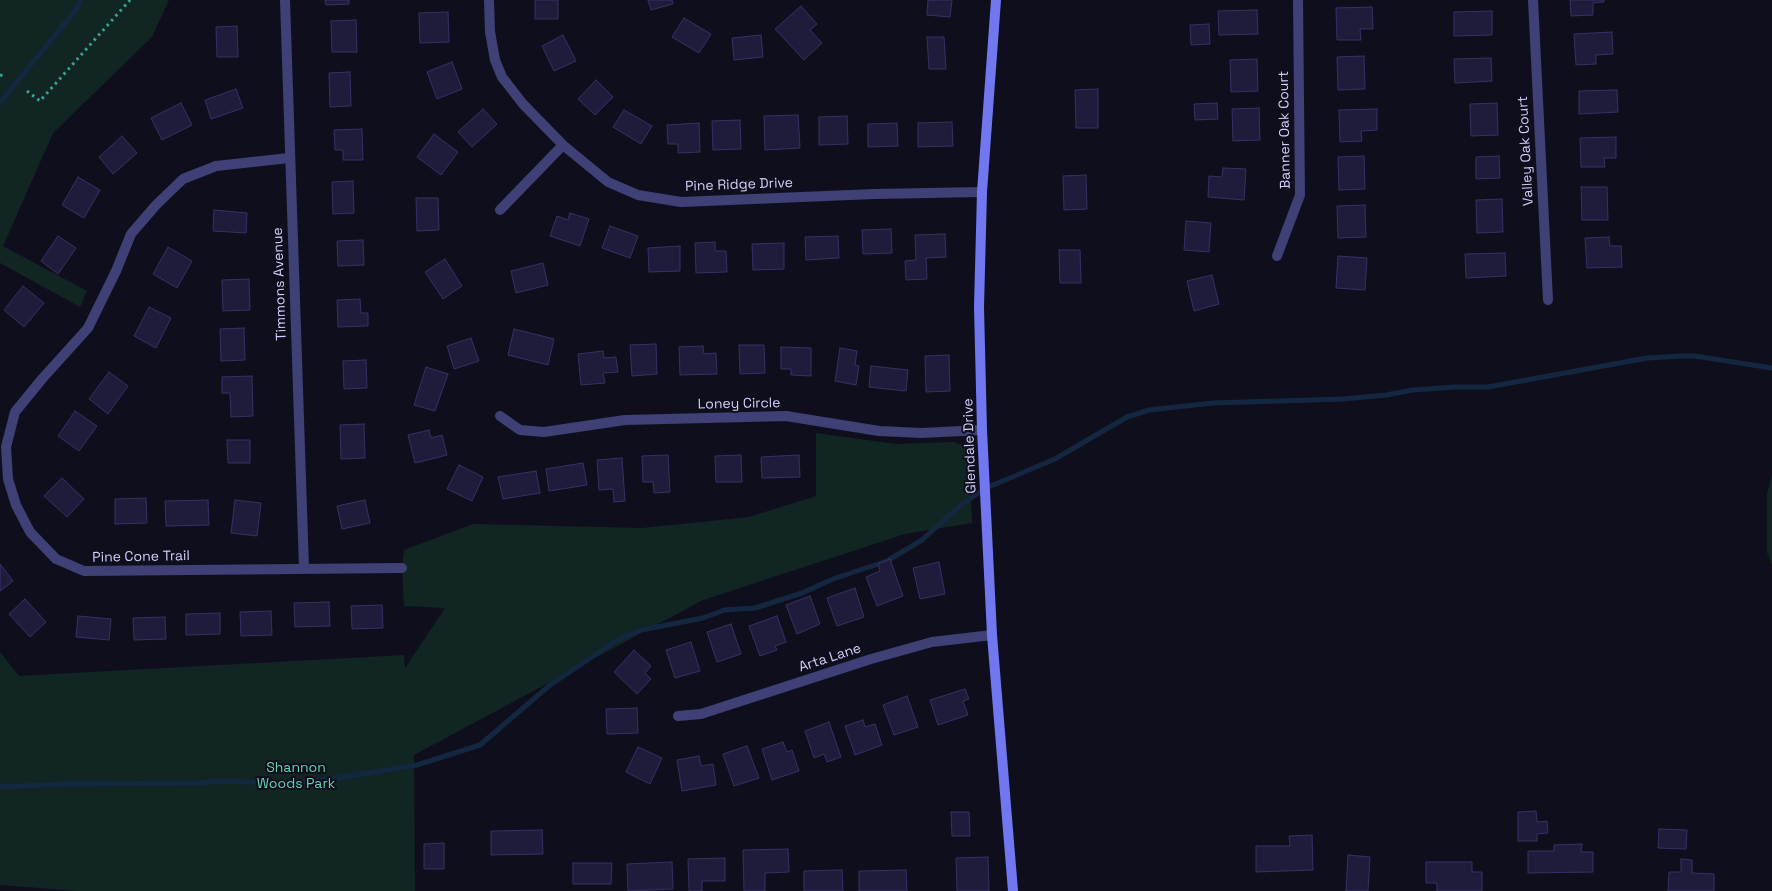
<!DOCTYPE html>
<html>
<head>
<meta charset="utf-8">
<style>
  body { margin:0 }
  canvas { display:block; background:#0f0e1c }
</style>
</head>
<body>
<canvas width="1772" height="891"></canvas>
<script>
const context = document.querySelector('canvas').getContext('2d');
context.lineJoin = 'round';
function fill(path, color) { context.fillStyle = color; context.fill(path, 'evenodd'); }
const toPath = rows => new Path2D(rows.map(r => 'M' + r).join(''));
function trace(path, color, width, dash) { context.strokeStyle = color; context.lineWidth = width; context.lineCap = dash ? 'butt' : 'round'; context.setLineDash(dash || []); context.stroke(path); }
function drawText(font, color, halo, rows, align = 'center') {
  context.font = font + ' "Space Grotesk",sans-serif'; context.lineWidth = 4; context.setLineDash([]); context.textBaseline = 'middle'; context.strokeStyle = halo; context.fillStyle = color; for (const [text, x, y, turn = 0] of rows) {
    context.save(); context.translate(x, y); context.rotate((+turn || 0) * Math.PI / 180); context.textAlign = isNaN(turn) ? turn : align; if (halo) context.strokeText(text, 0, 0); context.fillText(text, 0, 0); context.restore();
  }
}
fill(toPath([
  [0,0,169,0,152,37,53,133,3,246,87,291,80,307,0,263],
  [816,433,896,444,954,442,963,446,969,453,972,523,905,534,703,600,414,755,415,891,78,891,0,885,0,652,19,676,404,655,405,668,445,608,404,606,402,568,404,550,473,524,642,528,749,517,816,496],
  [1772,475,1772,566,1767,552,1767,494]
]), '#112523');
trace(toPath([
  [0,103,78,7,80,0],
  [0,787,63,784,200,783,219,781,282,783,332,779,417,765,480,745,550,685,617,640,641,630,703,618,724,610,755,608,802,593,833,579,887,561,922,540,962,504,986,488,1055,459,1127,417,1149,410,1213,403,1343,399,1386,395,1413,390,1455,387,1488,387,1647,358,1682,356,1695,356,1772,368]
]), '#132840', 5);
const building = toPath([
  [325,0,349,0,349,4,326,5,325,0],
  [535,0,558,0,558,19,535,19,535,0],
  [648,0,672,0,673,4,651,10,648,0],
  [928,0,952,0,950,17,927,15,928,0],
  [1570,0,1604,0,1604,2,1593,3,1593,15,1571,16,1570,0],
  [801,6,817,24,810,30,822,43,804,60,775,29,801,6],
  [1372,7,1373,29,1360,29,1361,40,1337,40,1336,8,1372,7],
  [1257,10,1258,34,1219,35,1218,11,1257,10],
  [1492,11,1492,35,1454,36,1454,12,1492,11],
  [448,12,449,42,420,43,419,13,448,12],
  [684,18,711,34,699,53,672,37,684,18],
  [356,20,357,52,332,52,331,21,356,20],
  [1209,24,1210,44,1191,45,1190,25,1209,24],
  [237,26,238,57,217,57,216,27,237,26],
  [1612,32,1613,54,1596,55,1596,64,1576,65,1574,34,1612,32],
  [563,35,576,61,554,71,542,46,563,35],
  [761,35,763,57,734,60,732,38,761,35],
  [927,37,944,37,946,69,929,69,927,37],
  [1364,56,1365,89,1338,90,1337,57,1364,56],
  [1491,58,1492,81,1455,83,1454,59,1491,58],
  [1257,59,1258,91,1231,92,1230,60,1257,59],
  [452,62,462,89,437,99,427,72,452,62],
  [350,72,351,106,330,107,329,73,350,72],
  [596,80,613,97,595,115,578,99,596,80],
  [236,89,243,108,211,119,205,100,236,89],
  [1098,89,1098,128,1076,128,1075,90,1098,89],
  [1617,90,1618,112,1579,114,1579,91,1617,90],
  [181,103,192,125,162,140,151,118,181,103],
  [1217,103,1218,119,1195,120,1194,104,1217,103],
  [1497,103,1498,135,1471,136,1470,104,1497,103],
  [1259,108,1260,140,1233,141,1232,109,1259,108],
  [483,109,497,124,472,147,458,132,483,109],
  [1377,109,1377,130,1361,131,1362,141,1340,142,1339,110,1377,109],
  [624,110,652,126,641,144,613,127,624,110],
  [798,115,800,148,765,150,764,116,798,115],
  [847,116,848,144,819,145,819,117,847,116],
  [740,120,741,149,713,150,712,121,740,120],
  [952,122,953,146,918,147,918,123,952,122],
  [699,123,700,152,678,153,678,144,668,144,667,125,699,123],
  [897,123,898,146,868,147,868,124,897,123],
  [362,129,363,160,343,160,343,150,335,150,334,130,362,129],
  [434,134,458,152,441,175,417,157,434,134],
  [122,136,137,153,113,174,99,157,122,136],
  [1616,137,1616,158,1604,158,1605,167,1581,167,1580,138,1616,137],
  [1364,156,1365,189,1339,190,1338,157,1364,156],
  [1499,156,1500,178,1476,179,1476,157,1499,156],
  [1223,168,1246,169,1244,200,1208,197,1209,176,1222,177,1223,168],
  [1086,175,1087,209,1064,210,1063,176,1086,175],
  [78,177,100,190,84,218,62,205,78,177],
  [353,181,354,213,333,214,332,182,353,181],
  [1581,187,1607,187,1608,220,1582,220,1581,187],
  [416,198,438,198,439,230,417,231,416,198],
  [1502,199,1503,232,1477,233,1476,200,1502,199],
  [1365,205,1366,237,1338,238,1337,206,1365,205],
  [214,210,247,213,246,233,213,231,214,210],
  [570,213,589,219,580,246,550,236,557,216,568,220,570,213],
  [1186,221,1211,223,1209,252,1184,250,1186,221],
  [610,226,638,236,630,258,602,248,610,226],
  [891,229,892,253,863,254,862,230,891,229],
  [945,234,946,257,926,258,927,279,906,280,905,261,916,260,915,235,945,234],
  [58,236,76,248,58,274,41,261,58,236],
  [838,236,839,258,806,260,805,237,838,236],
  [1609,237,1610,246,1621,246,1622,267,1587,268,1585,238,1609,237],
  [363,240,364,265,338,266,337,241,363,240],
  [715,242,715,251,726,251,727,272,696,273,695,243,715,242],
  [784,243,784,269,753,270,752,244,784,243],
  [680,246,680,271,649,272,648,248,680,246],
  [168,247,192,261,177,288,153,274,168,247],
  [1059,250,1080,250,1081,283,1060,283,1059,250],
  [1505,253,1506,276,1466,278,1465,254,1505,253],
  [1338,256,1367,258,1365,290,1336,288,1338,256],
  [445,259,462,286,443,299,425,272,445,259],
  [543,263,548,285,516,293,511,271,543,263],
  [1212,275,1219,304,1194,311,1187,281,1212,275],
  [249,279,250,310,223,311,222,280,249,279],
  [23,286,44,303,24,327,4,310,23,286],
  [360,299,361,313,368,313,368,326,338,327,337,300,360,299],
  [149,307,171,318,156,348,134,336,149,307],
  [244,328,245,360,221,361,220,329,244,328],
  [514,329,554,339,548,365,508,355,514,329],
  [471,338,479,361,454,369,447,346,471,338],
  [656,344,657,374,632,376,630,345,656,344],
  [739,345,764,345,765,373,740,374,739,345],
  [703,346,704,354,716,353,717,374,680,375,679,347,703,346],
  [781,347,811,348,811,376,791,375,791,369,781,369,781,347],
  [840,348,857,351,855,365,859,366,856,385,835,381,840,348],
  [603,351,604,358,616,357,618,372,603,373,605,383,581,385,578,354,603,351],
  [949,355,950,391,926,392,925,356,949,355],
  [366,360,367,388,344,389,343,361,366,360],
  [871,366,908,370,906,391,869,387,871,366],
  [426,367,448,374,435,411,414,405,426,367],
  [109,372,128,386,108,414,89,399,109,372],
  [252,376,253,416,231,417,230,393,222,393,222,377,252,376],
  [75,411,97,426,79,451,58,436,75,411],
  [364,424,365,458,341,459,340,425,364,424],
  [429,430,431,438,442,435,447,455,415,463,408,435,429,430],
  [227,440,250,440,250,463,228,463,227,440],
  [668,455,670,492,654,493,653,482,643,482,642,456,668,455],
  [741,455,742,482,716,482,715,456,741,455],
  [799,455,800,477,762,478,761,457,799,455],
  [622,458,625,501,614,502,613,489,599,490,597,460,622,458],
  [583,463,587,485,549,491,546,469,583,463],
  [459,465,483,477,472,501,447,489,459,465],
  [536,471,540,493,503,499,498,477,536,471],
  [62,478,84,499,67,517,44,496,62,478],
  [146,498,147,523,115,524,115,499,146,498],
  [208,500,209,525,166,526,165,501,208,500],
  [235,500,261,503,257,536,231,533,235,500],
  [365,500,370,523,342,529,337,506,365,500],
  [890,559,903,596,877,606,866,577,880,571,878,564,890,559],
  [939,562,945,594,920,599,913,568,939,562],
  [0,564,13,581,0,591,0,564],
  [855,588,864,617,837,626,827,598,855,588],
  [810,596,820,624,797,634,786,605,810,596],
  [25,599,46,622,30,637,9,614,25,599],
  [329,602,330,626,295,627,294,603,329,602],
  [382,605,383,628,352,629,351,606,382,605],
  [271,611,272,635,241,636,240,612,271,611],
  [220,613,220,634,186,635,186,614,220,613],
  [78,616,111,619,109,640,76,637,78,616],
  [777,616,786,642,775,646,777,650,760,656,749,626,777,616],
  [165,617,166,639,134,640,133,618,165,617],
  [731,624,741,654,717,662,707,632,731,624],
  [691,642,700,671,675,678,666,650,691,642],
  [634,650,651,666,645,673,651,679,637,694,614,672,634,650],
  [965,689,969,699,963,701,968,715,938,725,930,700,965,689],
  [907,696,918,727,894,735,883,705,907,696],
  [637,708,638,733,607,734,606,709,637,708],
  [863,720,865,727,875,724,882,745,855,755,845,726,863,720],
  [829,722,841,757,827,762,824,754,814,758,805,731,829,722],
  [783,742,787,752,792,750,799,771,772,780,762,749,783,742],
  [747,746,759,778,734,786,723,754,747,746],
  [638,747,662,758,650,784,626,772,638,747],
  [699,756,701,766,713,764,716,785,682,791,677,760,699,756],
  [1536,811,1537,822,1547,821,1548,833,1537,834,1537,841,1518,841,1518,812,1536,811],
  [951,812,969,812,970,836,952,836,951,812],
  [1659,829,1687,830,1686,849,1658,848,1659,829],
  [542,830,543,854,491,855,491,831,542,830],
  [1312,835,1313,870,1256,872,1256,846,1290,846,1289,836,1312,835],
  [444,843,444,869,424,869,424,844,444,843],
  [1582,844,1581,852,1593,852,1593,872,1528,873,1528,851,1554,851,1554,845,1582,844],
  [788,849,789,872,765,873,765,891,744,891,743,850,788,849],
  [1348,855,1370,857,1368,891,1346,891,1348,855],
  [988,857,989,891,957,891,956,858,988,857],
  [725,858,725,881,702,881,702,891,689,891,688,859,725,858],
  [1681,859,1692,860,1692,873,1714,874,1714,891,1668,891,1669,872,1681,872,1681,859],
  [672,862,673,889,628,891,627,864,672,862],
  [1426,862,1472,862,1472,872,1482,872,1482,891,1437,891,1437,883,1426,883,1426,862],
  [573,863,612,863,611,884,573,884,573,863],
  [842,870,843,891,804,891,804,871,842,870],
  [906,870,907,891,859,891,859,871,906,870]
]);
fill(building, '#1f1c3b');
trace(building, '#363064', 1);
trace(toPath([
  [0,75,5,76],
  [27,91,40,101,130,0]
]), '#3aa293', 3, [2.5, 4]);
trace(toPath([
  [285,0,304,568],
  [489,0,490,32,495,60,502,77,523,104,563,145,608,182,638,195,681,202,874,194,982,192],
  [1533,0,1548,300],
  [289,158,216,166,183,179,156,205,131,234,116,271,88,328,42,379,15,412,6,447,8,479,16,505,30,532,56,559,84,571,402,568],
  [500,210,563,145],
  [1277,256,1300,195,1298,0],
  [500,416,520,430,544,432,625,420,786,416,879,431,922,433,982,430],
  [678,716,701,714,871,659,932,642,992,635]
]), '#3e4076', 10);
trace(toPath([
  [996,0,982,192,979,307,982,430,992,635,1013,891]
]), '#7077ef', 10);
drawText('14px', '#cfcef9', '#0f0e1c', [
  ["Banner Oak Court",1285,130,-91],
  ["Valley Oak Court",1526,151,-93],
  ["Pine Ridge Drive",739,185,-2],
  ["Timmons Avenue",280,284,-92],
  ["Loney Circle",739,404,-1],
  ["Glendale Drive",970,446,-92],
  ["Pine Cone Trail",141,557,-1],
  ["Arta Lane",830,658,-18]
]);
drawText('14px', '#63d0ac', '#0f0e1c', [
  ["Shannon",296,768],
  ["Woods Park",296,784]
]);
</script>
</body>
</html>
